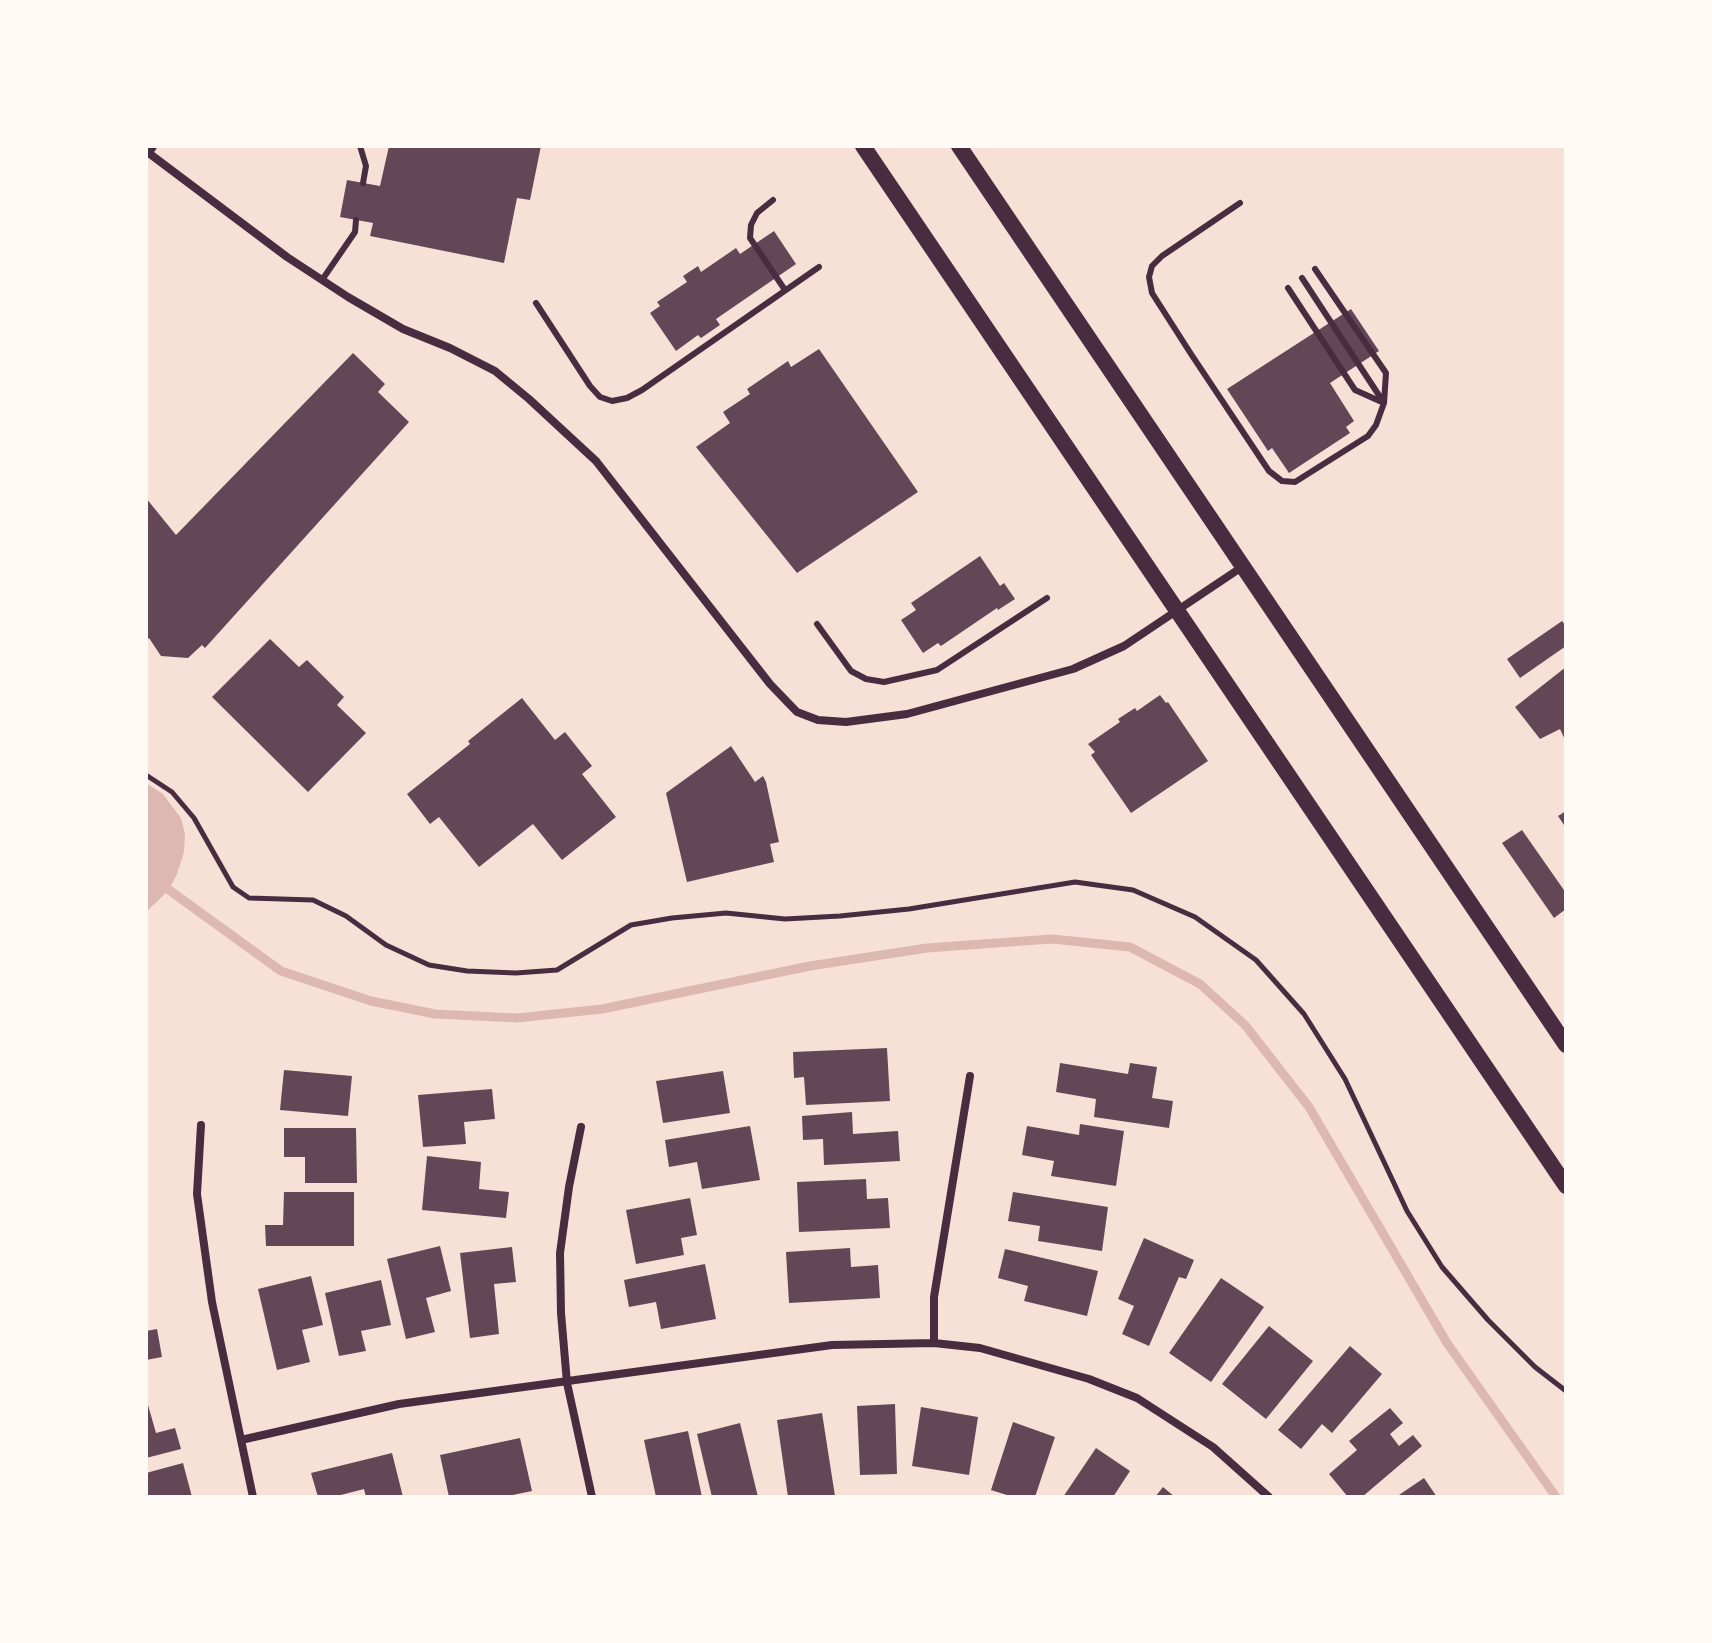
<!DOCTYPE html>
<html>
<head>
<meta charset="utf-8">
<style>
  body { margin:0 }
  #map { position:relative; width:1712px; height:1643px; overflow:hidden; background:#f7e1d7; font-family:Commissioner,sans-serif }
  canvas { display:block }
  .frame { position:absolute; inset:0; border:148px solid #fffaf5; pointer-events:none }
</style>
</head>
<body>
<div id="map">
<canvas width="1712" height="1643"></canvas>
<div class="frame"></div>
</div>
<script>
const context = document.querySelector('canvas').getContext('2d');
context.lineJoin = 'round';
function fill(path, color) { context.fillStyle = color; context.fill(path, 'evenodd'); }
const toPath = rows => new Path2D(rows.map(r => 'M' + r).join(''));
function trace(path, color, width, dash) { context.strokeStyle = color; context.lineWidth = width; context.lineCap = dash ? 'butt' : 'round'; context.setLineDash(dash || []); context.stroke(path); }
fill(toPath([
  [146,783,163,794,171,805,181,818,185,834,184,852,177,874,169,890,146,912]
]), '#dcb8b0');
trace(toPath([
  [146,866,169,890,281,971,371,1001,435,1014,517,1018,602,1009,810,966,927,948,1052,939,1130,947,1200,984,1245,1025,1309,1107,1447,1343,1556,1497]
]), '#dcb8b0', 9);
fill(toPath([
  [389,146,541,146,530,200,517,198,504,263,370,236,373,223,340,217,347,180,380,186],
  [774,231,796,264,716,319,720,325,701,338,698,335,676,351,650,313,660,306,657,302,687,282,683,276,698,266,701,272,736,248,740,254],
  [1351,309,1379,351,1330,383,1354,421,1346,427,1350,433,1289,473,1272,448,1268,451,1227,389],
  [819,349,918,492,797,573,696,447,730,423,723,412,750,394,747,389,788,361,791,367],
  [353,353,385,384,378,392,409,422,205,648,202,645,188,658,161,656,149,638,146,641,146,498,176,535],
  [980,556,1000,586,1004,583,1015,599,998,610,997,608,941,646,938,643,923,653,901,620,916,610,911,603],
  [1562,621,1566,626,1566,646,1520,678,1507,659],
  [270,639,299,667,307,660,344,697,337,705,366,733,308,792,212,697],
  [1566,667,1566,742,1560,729,1540,739,1515,707],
  [1160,695,1166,703,1168,702,1208,761,1131,813,1091,755,1095,752,1088,744,1120,722,1118,719,1135,708,1137,711],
  [522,698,555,740,565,732,592,766,582,774,616,817,562,860,533,824,479,867,439,817,430,824,407,794,470,744,468,741],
  [731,746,755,782,763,776,766,782,779,842,770,844,774,862,687,882,666,793],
  [1566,811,1566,828,1558,816],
  [1522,830,1566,893,1566,909,1554,918,1502,843],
  [887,1048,890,1101,806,1105,804,1077,794,1078,793,1052],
  [1060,1063,1128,1074,1130,1063,1157,1067,1152,1098,1173,1101,1169,1128,1094,1117,1096,1099,1056,1092],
  [284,1070,352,1076,348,1116,280,1110],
  [723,1071,730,1113,663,1123,656,1081],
  [492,1089,495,1119,464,1122,466,1144,423,1147,418,1095],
  [852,1112,853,1134,898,1131,900,1161,824,1165,823,1139,803,1140,802,1116],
  [1080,1124,1124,1131,1116,1186,1051,1176,1054,1161,1022,1155,1027,1126,1079,1135],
  [750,1126,760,1180,702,1189,697,1162,669,1167,665,1140],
  [284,1128,356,1128,357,1183,305,1183,305,1157,284,1157],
  [427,1156,481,1162,479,1189,509,1192,506,1218,422,1210],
  [866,1179,867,1199,888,1198,890,1228,799,1232,797,1182],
  [284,1192,354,1192,354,1246,266,1246,265,1225,283,1225],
  [1013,1192,1108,1207,1102,1251,1038,1241,1040,1226,1008,1221],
  [690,1198,697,1235,681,1238,684,1255,636,1264,626,1210],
  [1144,1238,1194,1260,1186,1279,1179,1277,1149,1346,1122,1334,1134,1306,1118,1299],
  [440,1246,451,1291,426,1298,435,1332,406,1339,387,1259],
  [512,1247,516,1282,494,1284,499,1334,470,1338,460,1253],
  [850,1248,851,1267,878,1265,880,1298,789,1303,786,1252],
  [1005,1249,1098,1271,1087,1316,1024,1301,1028,1286,998,1278],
  [705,1264,716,1319,661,1329,656,1302,629,1307,624,1280],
  [311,1276,323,1325,302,1330,310,1362,277,1370,258,1289],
  [1221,1278,1264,1307,1211,1382,1169,1353],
  [381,1280,391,1325,361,1331,366,1351,339,1356,325,1293],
  [1269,1326,1313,1361,1266,1419,1222,1384],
  [157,1329,162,1357,146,1360,146,1331],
  [1350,1346,1382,1374,1332,1433,1322,1424,1301,1449,1278,1430],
  [146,1398,156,1433,175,1428,181,1449,146,1458],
  [895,1404,897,1474,860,1475,857,1406],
  [921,1407,978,1417,969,1475,912,1466],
  [1390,1408,1403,1423,1390,1434,1399,1446,1413,1435,1422,1446,1362,1497,1348,1497,1329,1474,1357,1450,1349,1441],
  [822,1413,835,1496,788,1497,777,1420],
  [1013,1422,1055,1437,1035,1497,1013,1497,991,1490],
  [740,1423,758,1497,712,1497,697,1434],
  [688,1431,702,1497,656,1497,644,1440],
  [520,1438,532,1491,503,1497,449,1497,440,1455],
  [1096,1448,1130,1471,1113,1497,1063,1497],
  [392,1453,403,1497,366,1497,364,1489,333,1497,318,1497,311,1473],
  [183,1463,192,1497,146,1497,146,1473],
  [1424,1478,1437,1497,1396,1497],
  [1163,1487,1175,1497,1155,1497]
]), '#644757');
trace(toPath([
  [146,775,172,792,194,818,233,887,249,898,313,900,346,916,386,945,429,965,467,971,516,973,557,970,631,925,672,918,726,913,785,919,840,916,909,909,1075,882,1133,890,1195,917,1256,960,1304,1014,1345,1079,1407,1211,1442,1267,1488,1320,1535,1367,1566,1391]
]), '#4a2c40', 5);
trace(toPath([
  [360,146,366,166,363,183],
  [773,200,757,213,751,225,750,238,785,290],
  [1240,203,1162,256,1152,266,1149,277,1152,293,1191,354,1269,471,1282,481,1295,482,1368,436,1376,425,1384,403,1386,373,1315,269],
  [1302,278,1384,403],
  [322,280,355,232,356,220],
  [1288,288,1355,390,1384,403],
  [536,303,590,386,600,397,612,401,627,398,642,390,819,267],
  [817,624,851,671,866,679,884,682,937,670,1047,598]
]), '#4a2c40', 6);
trace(toPath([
  [146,151,287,257,348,297,403,329,450,348,495,371,529,399,596,461,770,684,797,712,818,720,846,722,907,714,1073,669,1124,646,1242,567],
  [201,1125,197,1194,212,1302,253,1497],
  [581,1127,569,1187,560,1253,561,1313,567,1383,592,1497],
  [934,1343,934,1297,970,1076],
  [241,1440,399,1404,832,1345,934,1343,980,1348,1089,1379,1137,1398,1213,1447,1269,1497]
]), '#4a2c40', 8);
trace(toPath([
  [146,151,150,146]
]), '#4a2c40', 14);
trace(toPath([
  [863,146,1566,1186],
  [959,146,1566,1045]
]), '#4a2c40', 16);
</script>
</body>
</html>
